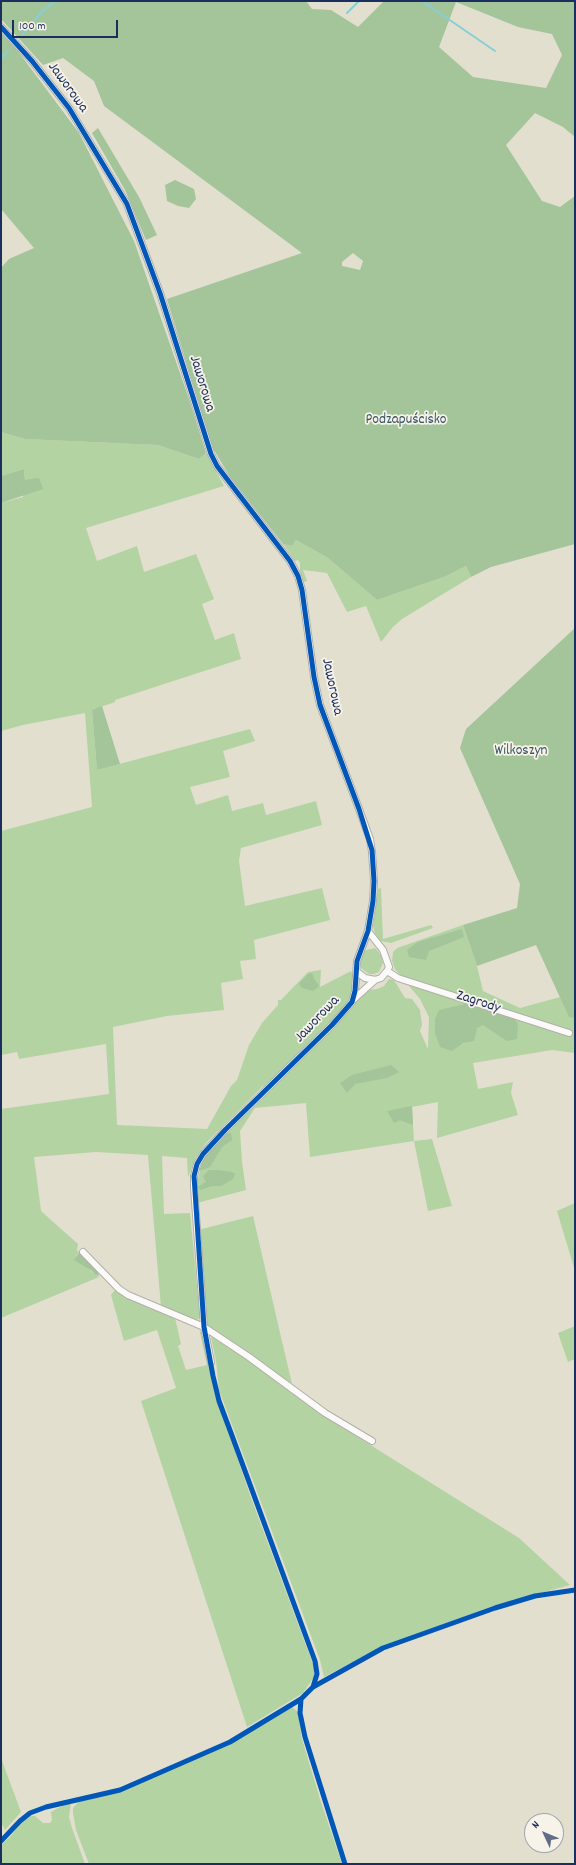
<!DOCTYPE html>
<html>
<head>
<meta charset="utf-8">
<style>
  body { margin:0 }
  #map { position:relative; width:576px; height:1865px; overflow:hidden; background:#e2dfcf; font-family:Dekko,sans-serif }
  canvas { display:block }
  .frame { position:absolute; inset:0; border:2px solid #1b2f5e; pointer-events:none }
  .north { position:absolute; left:524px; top:1813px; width:40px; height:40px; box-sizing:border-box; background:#f7f3e8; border:1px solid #9fa5b1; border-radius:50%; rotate:314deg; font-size:11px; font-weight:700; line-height:16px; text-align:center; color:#1b2f5e }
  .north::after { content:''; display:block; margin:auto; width:14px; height:18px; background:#616d86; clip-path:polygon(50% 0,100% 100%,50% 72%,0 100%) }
  .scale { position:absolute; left:12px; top:20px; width:106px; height:18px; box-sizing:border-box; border:2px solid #1b2f5e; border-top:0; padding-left:5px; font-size:12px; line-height:14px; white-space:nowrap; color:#1b2f5e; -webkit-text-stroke:3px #f7f3e8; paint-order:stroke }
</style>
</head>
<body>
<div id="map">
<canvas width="576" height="1865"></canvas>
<div class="frame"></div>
<div class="north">N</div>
<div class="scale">100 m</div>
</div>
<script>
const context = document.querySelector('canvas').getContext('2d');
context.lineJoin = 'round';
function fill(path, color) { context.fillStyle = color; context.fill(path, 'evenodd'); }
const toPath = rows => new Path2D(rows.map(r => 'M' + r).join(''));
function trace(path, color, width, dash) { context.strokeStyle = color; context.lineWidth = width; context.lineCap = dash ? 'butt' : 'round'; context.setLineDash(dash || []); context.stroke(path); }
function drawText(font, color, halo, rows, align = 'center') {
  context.font = font + ' Dekko,sans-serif'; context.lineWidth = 3.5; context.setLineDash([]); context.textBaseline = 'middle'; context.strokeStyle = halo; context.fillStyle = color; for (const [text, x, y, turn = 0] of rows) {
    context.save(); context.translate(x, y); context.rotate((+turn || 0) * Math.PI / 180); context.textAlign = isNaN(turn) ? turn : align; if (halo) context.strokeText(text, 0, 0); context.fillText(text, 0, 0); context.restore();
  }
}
fill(toPath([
  [1,432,25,439,158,445,199,459,206,453,224,486,86,528,97,561,137,546,144,572,196,554,214,599,202,604,215,640,234,633,241,659,115,700,115,702,92,710,97,770,250,729,255,741,223,751,230,777,190,787,196,805,228,795,232,811,263,803,266,815,316,801,322,825,241,848,239,861,245,906,322,888,330,920,254,940,256,959,240,961,243,979,221,983,224,1010,167,1016,113,1027,117,1125,207,1129,231,1086,237,1080,249,1045,262,1023,278,1005,278,1000,281,1000,308,972,321,970,320,987,351,971,354,979,353,989,360,997,366,990,377,989,384,986,389,979,394,980,405,998,412,999,420,1010,422,1025,420,1031,428,1049,429,1017,420,999,395,969,392,961,393,952,397,948,463,925,477,966,483,991,520,1008,560,997,569,1016,575,1018,575,1053,552,1050,473,1063,478,1089,513,1082,511,1093,518,1115,437,1138,438,1102,412,1107,414,1141,432,1139,452,1206,428,1211,414,1141,310,1157,306,1103,255,1108,240,1131,242,1162,246,1190,197,1203,197,1182,202,1164,223,1136,257,1104,264,1085,207,1142,196,1157,188,1177,187,1158,162,1156,164,1214,190,1213,200,1317,197,1320,193,1321,161,1307,148,1155,96,1152,34,1157,41,1211,78,1244,77,1250,79,1253,76,1256,95,1275,99,1277,1,1318,1,1109,109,1094,106,1044,19,1059,17,1052,1,1055,1,831,92,807,85,713,23,725,1,731,1,503,23,497,25,480,24,469,1,476],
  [296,540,328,558,377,600,444,577,466,566,471,577,402,619,393,627,381,642,366,606,347,612,327,573,303,570,307,581,304,582,300,570,300,563,298,560,295,561,283,544,292,546],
  [381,888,383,939,431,925,433,928,391,943,381,941,375,933,373,926,378,889],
  [375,948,381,955,383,963,379,972,374,974,369,974,361,968,360,963,363,951],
  [575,1203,575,1271,557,1211],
  [253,1216,278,1324,292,1384,212,1331,207,1325,198,1230],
  [115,1290,175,1318,181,1344,178,1346,186,1370,207,1365,200,1332,202,1331,217,1399,250,1495,314,1667,314,1677,303,1693,247,1727,141,1401,176,1388,157,1330,124,1341,111,1295],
  [575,1326,575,1359,568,1362,558,1333],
  [211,1337,214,1337,248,1359,324,1416,519,1538,570,1585,490,1607,381,1647,324,1677,320,1660,219,1390,216,1361],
  [292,1707,298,1712,302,1739,320,1799,342,1864,89,1864,76,1830,73,1813,73,1808,79,1801,121,1791,229,1745],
  [1,1758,21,1812,5,1830,1,1822],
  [69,1802,71,1802,69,1817,72,1828,85,1864,1,1864,1,1845,11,1836,19,1824,31,1816,35,1816,43,1823,50,1823,52,1820,51,1812]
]), '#b3d3a3');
fill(toPath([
  [1,1,306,1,312,9,331,10,358,27,384,1,575,1,575,137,563,127,535,113,506,145,542,201,560,207,575,196,575,544,491,567,471,577,466,566,444,577,377,600,328,558,296,540,292,546,283,544,231,478,212,447,167,299,302,253,104,106,94,81,63,58,43,65,1,19],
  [456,2,518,27,552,34,562,55,546,88,473,77,439,47],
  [353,253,363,261,360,270,342,266,342,262],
  [1,33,17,50,79,133,134,241,190,402,206,453,199,459,158,445,25,439,1,432,1,268,9,259,34,248,1,209],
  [98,128,139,197,157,235,146,240,125,190,92,133],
  [175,180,194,189,196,199,189,208,178,206,167,201,165,185],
  [24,469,25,480,39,478,43,489,1,503,1,476],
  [575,628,575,1018,569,1017,536,945,477,966,463,925,517,908,520,884,460,748,466,729],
  [102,706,120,764,97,770,92,710],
  [462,929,464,937,429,951,426,960,409,957,407,950,418,942],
  [312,973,314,979,319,985,318,987,313,991,302,988,299,984,308,974],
  [470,1003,514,1019,518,1024,517,1039,507,1041,483,1025,477,1028,474,1041,463,1043,452,1051,440,1047,435,1033,435,1019,439,1010],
  [391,1065,399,1072,387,1078,355,1084,347,1093,340,1083,352,1075],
  [412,1106,413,1125,400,1120,394,1123,387,1111],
  [231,1133,232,1140,222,1147,210,1167,199,1171,205,1155,224,1134],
  [209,1170,218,1170,232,1172,235,1174,233,1179,221,1186,212,1186,200,1190,198,1187,206,1182,203,1176],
  [79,1253,97,1271,99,1276,95,1275,92,1271,74,1260]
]), '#a4c49a');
trace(toPath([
  [422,1,495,51],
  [347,13,359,1],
  [23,34,41,13,55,1],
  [1,59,9,50]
]), '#86d0d5', 2);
const street = toPath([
  [1,27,32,61,69,108,127,204,160,293,211,454,217,466,290,561,298,576,302,590,314,677,320,705,359,809,370,839,372,852,374,881,373,901,368,931,357,961,355,991,352,1002,332,1025,225,1130,203,1154,197,1164,194,1176,194,1187,204,1327,211,1362],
  [387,971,398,978,569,1033],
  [357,972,365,978,375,980,381,978,387,971,389,967,383,950,368,931],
  [354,999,375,980],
  [83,1252,119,1289,128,1295,204,1327,249,1357,325,1413,372,1441]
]);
trace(street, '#b0b0ab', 8);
trace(street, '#fbfaf8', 6);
trace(toPath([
  [1,27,32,61,69,108,127,204,160,293,211,454,217,466,290,561,298,576,302,590,314,677,320,705,359,809,372,850,374,881,373,901,368,931,357,961,355,991,352,1002,332,1025,225,1130,203,1154,197,1164,194,1176,204,1327,213,1376,219,1401,231,1433,315,1661,317,1674,313,1687],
  [301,1699,300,1713,305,1737,345,1864],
  [1,1841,20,1821,30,1813,46,1807,120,1790,230,1742,301,1699,313,1687,383,1648,495,1608,535,1596,575,1590]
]), '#0057b8', 5);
drawText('15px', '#1b2f5e', '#f7f3e8', [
  ["Jaworowa",67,88,54],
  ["Jaworowa",201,384,73],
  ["Jaworowa",331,687,78],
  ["Zagrody",478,1003,18],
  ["Jaworowa",318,1020,-47]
]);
drawText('15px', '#385666', '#f7f3e8', [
  ["Podzapuścisko",406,421],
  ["Wilkoszyn",521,752]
]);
</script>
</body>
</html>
